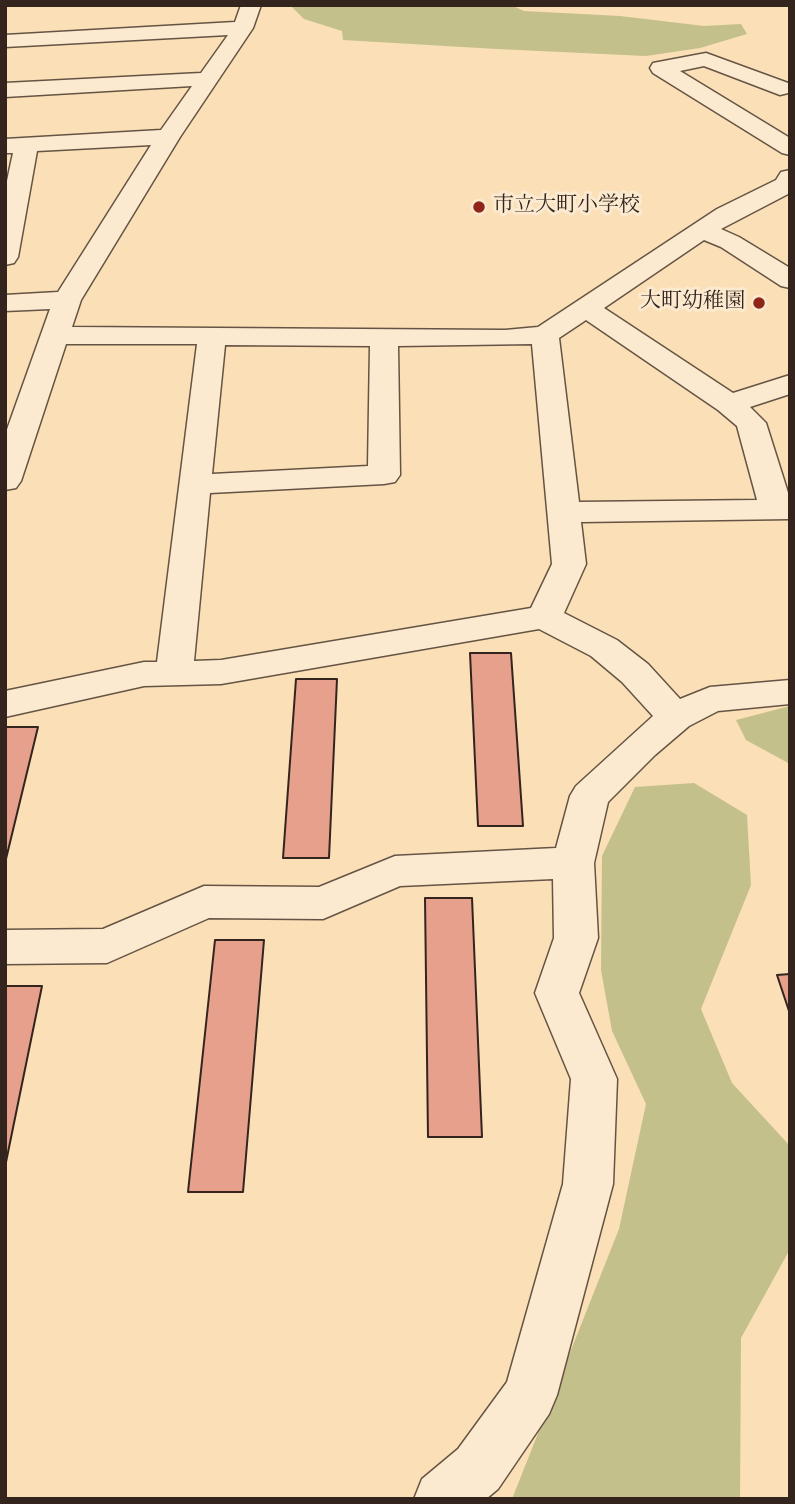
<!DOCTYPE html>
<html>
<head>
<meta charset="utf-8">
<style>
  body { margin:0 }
  #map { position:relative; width:795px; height:1504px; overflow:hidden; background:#fadfb7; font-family:"IM FELL English",serif }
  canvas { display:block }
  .frame { position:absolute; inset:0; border:7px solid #33251e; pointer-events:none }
</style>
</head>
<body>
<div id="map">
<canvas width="795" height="1504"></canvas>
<div class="frame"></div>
</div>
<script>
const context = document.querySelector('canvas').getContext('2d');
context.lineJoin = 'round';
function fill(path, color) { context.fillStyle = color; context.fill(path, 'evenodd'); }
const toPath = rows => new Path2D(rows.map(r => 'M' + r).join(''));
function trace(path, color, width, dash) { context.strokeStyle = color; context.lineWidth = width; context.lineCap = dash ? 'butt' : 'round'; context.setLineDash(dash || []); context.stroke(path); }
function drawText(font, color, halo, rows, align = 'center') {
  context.font = font + ' "IM FELL English","Noto Serif JP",serif'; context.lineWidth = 6; context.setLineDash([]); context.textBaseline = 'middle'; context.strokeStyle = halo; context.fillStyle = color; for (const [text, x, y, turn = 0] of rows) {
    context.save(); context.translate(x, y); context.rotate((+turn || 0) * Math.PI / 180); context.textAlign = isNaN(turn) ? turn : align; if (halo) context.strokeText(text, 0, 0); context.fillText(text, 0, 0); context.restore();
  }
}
fill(toPath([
  [511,5,524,11,620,16,704,26,741,24,747,34,700,48,646,56,497,49,343,40,342,31,304,19,291,6],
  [790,706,790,764,746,740,736,720],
  [694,783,747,815,751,885,701,1009,732,1083,790,1146,790,1249,741,1338,740,1499,512,1499,619,1229,646,1104,612,1031,601,970,602,856,635,787]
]), '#c3c08b');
const building = toPath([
  [470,653,511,653,523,826,478,826,470,653],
  [296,679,337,679,329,858,283,858,296,679],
  [5,727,38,727,5,863,5,727],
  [425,898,472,898,482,1137,428,1137,425,898],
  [215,940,264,940,243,1192,188,1192,215,940],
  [790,974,790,1014,777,975,790,974],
  [5,986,42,986,5,1167,5,986]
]);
fill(building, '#e6a08c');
trace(building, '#33251e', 2);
const minor = toPath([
  [241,5,261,5,253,28,180,137,81,300,72,327,505,330,538,327,717,209,776,180,781,172,790,170,790,193,721,229,739,237,790,268,790,288,781,286,721,247,704,240,604,308,733,393,790,375,790,394,750,407,766,423,790,499,790,519,581,522,586,564,564,613,617,640,648,664,680,699,710,687,790,680,790,704,718,711,689,726,655,755,608,802,594,863,598,938,579,993,617,1079,613,1184,557,1395,549,1414,498,1489,486,1499,414,1499,422,1479,458,1449,507,1382,563,1184,571,1079,535,993,554,938,553,879,400,886,323,919,209,918,107,963,5,964,5,930,103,929,204,886,319,887,395,856,556,848,570,796,576,786,653,716,622,682,591,656,539,629,221,684,144,686,5,717,5,691,144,662,157,662,197,344,66,344,21,481,16,488,5,490,5,435,50,309,5,311,5,295,58,292,151,145,37,151,18,257,14,263,5,265,5,190,13,153,5,153,5,139,161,130,192,86,5,97,5,83,201,73,228,35,5,47,5,35,235,22,241,5],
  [586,320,718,410,737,426,757,500,579,502,559,338,586,320],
  [532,344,552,564,531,608,221,660,194,661,210,493,384,484,395,482,400,475,398,346,532,344],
  [225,345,370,346,368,466,212,474,225,345],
  [706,53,788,83,788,93,780,95,704,66,680,71,790,138,790,155,782,153,653,73,650,68,653,63,706,53]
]);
trace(minor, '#655444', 3);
fill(minor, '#fcead0');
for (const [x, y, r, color] of [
  [479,207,7,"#8f2418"],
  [759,303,7,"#8f2418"]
]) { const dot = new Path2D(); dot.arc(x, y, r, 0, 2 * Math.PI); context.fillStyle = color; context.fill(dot); trace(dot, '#fcead0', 2.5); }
drawText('21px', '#33251e', '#fcead0', [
  ["市立大町小学校",493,207],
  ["大町幼稚園",745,303,"right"]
], 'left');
</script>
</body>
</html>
